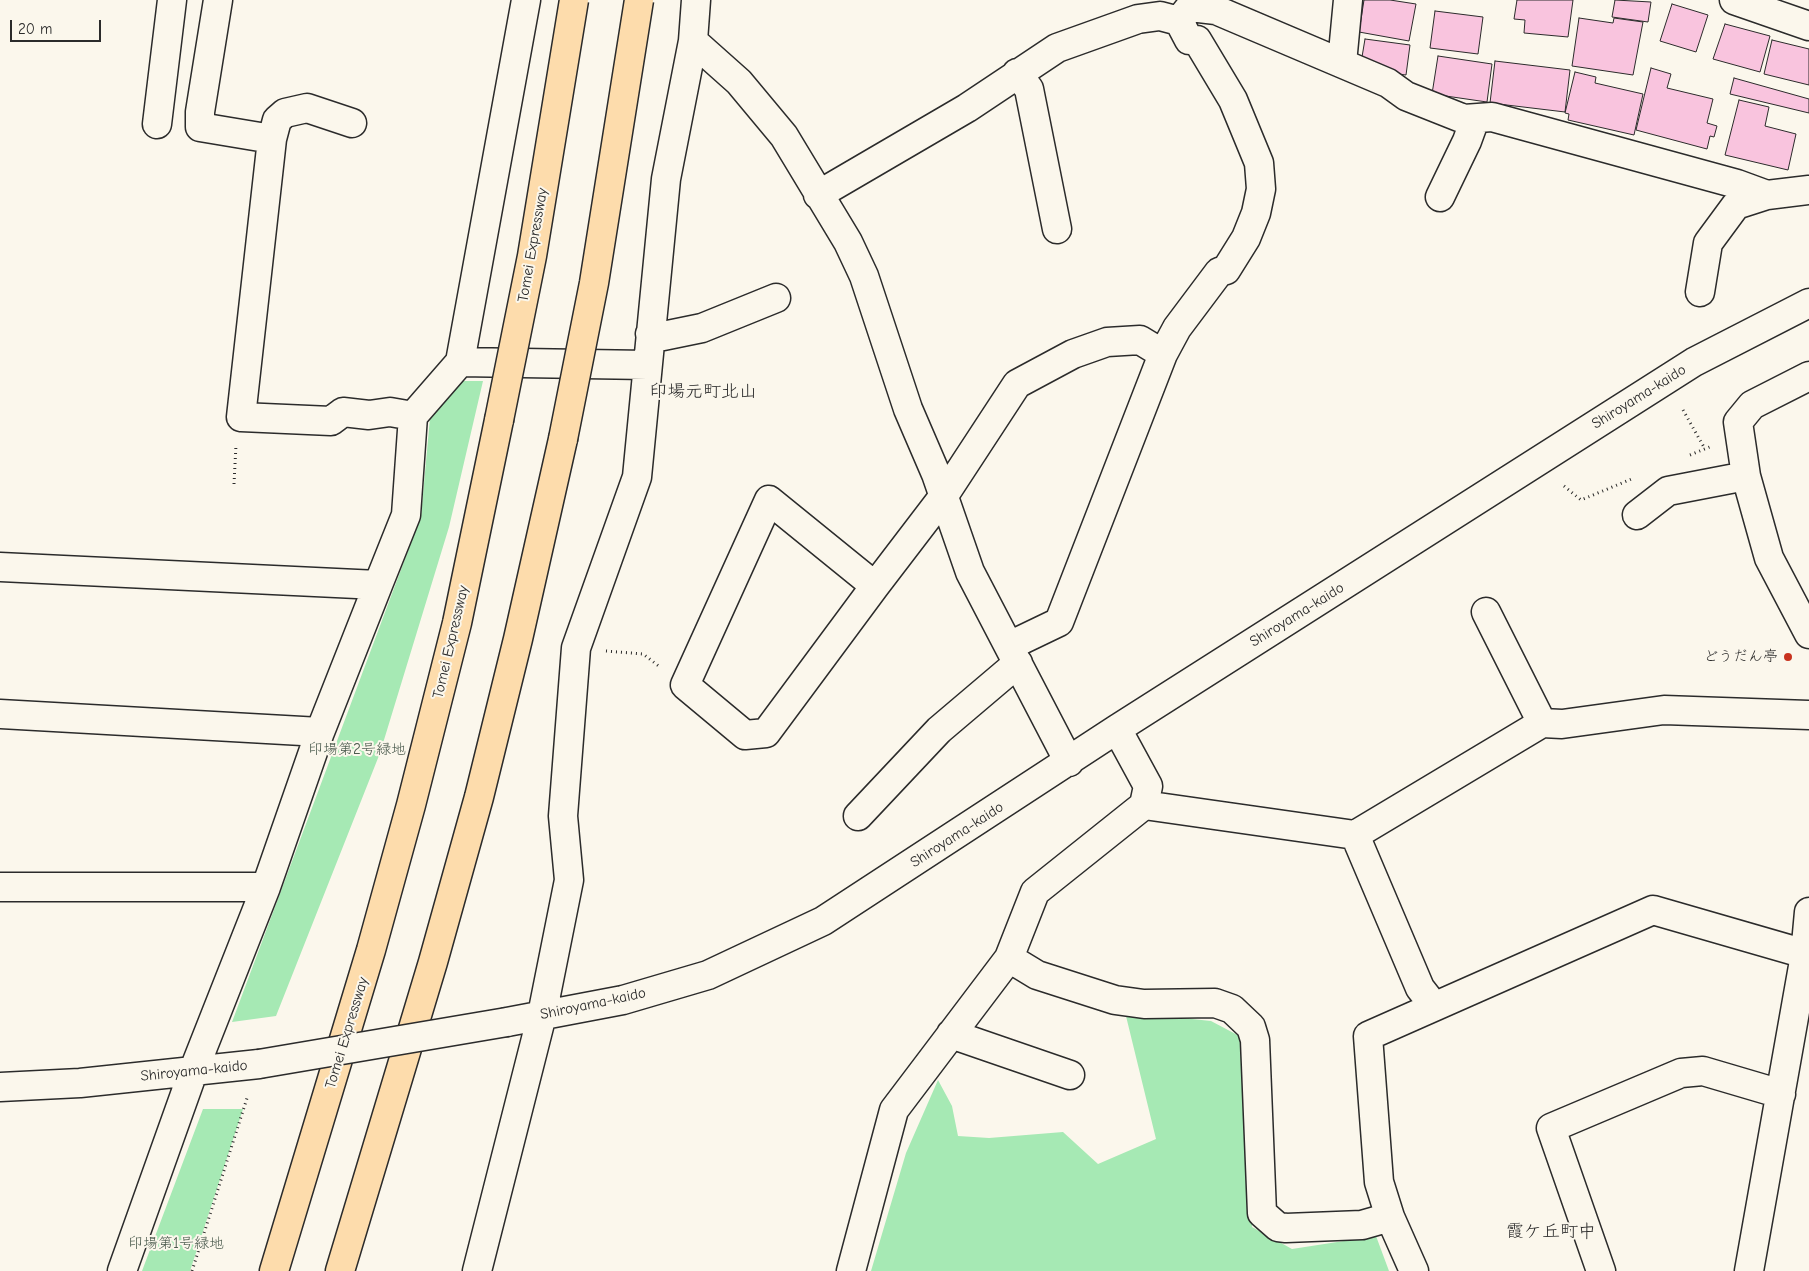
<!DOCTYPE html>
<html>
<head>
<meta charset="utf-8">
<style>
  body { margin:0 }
  #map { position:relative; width:1809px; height:1271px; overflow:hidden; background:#fbf7ec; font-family:"Comic Neue",sans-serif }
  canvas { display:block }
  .scale { position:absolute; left:10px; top:20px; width:91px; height:22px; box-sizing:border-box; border:2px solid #2b2b2b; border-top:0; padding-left:6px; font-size:15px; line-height:18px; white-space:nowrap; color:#2b2b2b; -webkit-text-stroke:4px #fbf7ec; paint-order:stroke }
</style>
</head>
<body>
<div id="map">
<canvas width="1809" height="1271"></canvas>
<div class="scale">20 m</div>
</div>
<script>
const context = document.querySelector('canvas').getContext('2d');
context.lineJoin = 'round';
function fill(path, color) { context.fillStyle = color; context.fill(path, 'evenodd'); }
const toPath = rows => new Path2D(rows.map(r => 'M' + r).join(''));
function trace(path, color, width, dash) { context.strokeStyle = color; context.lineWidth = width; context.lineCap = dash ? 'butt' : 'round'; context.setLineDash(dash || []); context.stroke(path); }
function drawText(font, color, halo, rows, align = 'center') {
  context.font = font + ' "Comic Neue","Klee One",sans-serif'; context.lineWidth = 4; context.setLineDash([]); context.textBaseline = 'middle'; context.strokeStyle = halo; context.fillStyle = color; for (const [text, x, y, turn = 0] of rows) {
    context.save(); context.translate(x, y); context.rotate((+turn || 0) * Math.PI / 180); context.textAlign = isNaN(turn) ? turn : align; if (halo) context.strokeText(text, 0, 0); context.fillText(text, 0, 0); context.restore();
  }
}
fill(toPath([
  [460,381,483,381,449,527,380,753,276,1016,232,1022,421,516,430,418],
  [1125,1012,1211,1021,1245,1039,1252,1227,1292,1249,1376,1236,1389,1271,871,1271,906,1153,938,1080,952,1106,958,1136,989,1138,1063,1132,1098,1164,1156,1139],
  [203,1109,243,1109,190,1271,142,1271]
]), '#a6e9b4');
const building = toPath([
  [1364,0,1390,0,1416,4,1409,41,1359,32,1364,0],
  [1517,0,1573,0,1568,37,1524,33,1525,20,1514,19,1517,0],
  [1615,0,1651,2,1648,22,1612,17,1615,0],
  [1672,4,1708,15,1696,52,1660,41,1672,4],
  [1435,11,1483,17,1478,54,1430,48,1435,11],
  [1579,18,1613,23,1614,18,1643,22,1633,75,1572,66,1579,18],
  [1725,24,1770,36,1760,72,1713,59,1725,24],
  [1365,39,1410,45,1406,75,1376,71,1361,63,1365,39],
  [1772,40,1809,49,1809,85,1764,74,1772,40],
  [1438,56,1492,64,1487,102,1432,94,1438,56],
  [1495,61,1570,70,1565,112,1490,103,1495,61],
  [1651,68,1671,74,1667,88,1713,99,1707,123,1717,126,1714,137,1710,136,1707,149,1636,130,1651,68],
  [1575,72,1596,77,1595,83,1643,94,1634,135,1568,120,1569,114,1565,113,1575,72],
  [1734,78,1809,99,1809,113,1730,94,1734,78],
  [1739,100,1769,107,1765,126,1796,134,1788,170,1725,155,1739,100]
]);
fill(building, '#f9c4de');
trace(building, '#2b2b2b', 1);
const minor = toPath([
  [218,0,200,112,200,127,272,139],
  [1734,0,1809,26],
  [693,41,739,82,784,136,848,242,864,276,908,409,936,474,970,572,1069,762],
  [1342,63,1348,0],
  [1017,73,1029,89,1057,229],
  [352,123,307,108,285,113,277,120,272,139,241,417,331,421,343,412,369,415,390,412,413,416],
  [157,124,172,0],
  [818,195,967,108,1057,48,1138,19,1160,16,1179,21,1190,7,1216,10,1388,83,1406,96,1464,119,1492,117,1737,184,1767,195],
  [1440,197,1467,141,1475,119],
  [1700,292,1708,243,1736,205,1767,195,1809,190],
  [650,334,663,336,702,328,776,298],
  [460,362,647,365],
  [1809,376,1752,405,1738,422,1746,476,1769,558,1809,634],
  [1637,515,1668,491,1746,476],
  [0,567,378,585,320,732,266,887,193,1072,122,1271],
  [378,585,406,515,413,416,460,362,526,0],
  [875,586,769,500,685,685,745,735,766,733,875,586,943,497,1017,384,1073,354,1107,342,1140,340,1163,354],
  [1486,612,1542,723],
  [1009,646,1059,622,1163,354,1177,328,1219,272,1226,270,1246,238,1256,213,1261,189,1259,163,1233,100,1197,40,1189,40,1179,21],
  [0,714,320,732],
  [1144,805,1355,835,1542,723,1562,724,1664,710,1809,715],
  [858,816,939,730,1018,663],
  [1355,835,1420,988,1434,1006],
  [0,887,266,887],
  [1009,958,1037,975,1115,1000,1144,1004,1215,1003,1232,1009,1251,1027,1255,1040,1262,1213,1278,1227,1286,1228,1362,1225,1390,1217],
  [507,1022,623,1000,708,975,823,921,1117,729,1694,362,1809,303],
  [951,1034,1070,1075],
  [0,1087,80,1083,259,1064],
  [477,1271,542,1015,569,880,563,816,576,648,637,477,666,179,693,41,696,0],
  [851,1271,894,1110,1009,958,1035,892,1144,805,1148,786,1117,729],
  [1414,1271,1390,1217,1379,1182,1368,1036,1653,910,1809,955],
  [1601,1271,1551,1128,1681,1073,1703,1071,1781,1094],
  [1749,1271,1805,955,1809,912]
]);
const highway = toPath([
  [274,1271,371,950,411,805,457,623,499,420],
  [340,1271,433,962,479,797,518,639,563,439]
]);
trace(minor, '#2b2b2b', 31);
trace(highway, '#2b2b2b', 31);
trace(toPath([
  [1683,410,1705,449],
  [1690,455,1712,446],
  [234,484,236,445],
  [1564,486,1581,500,1634,478],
  [606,651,643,654,660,667],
  [192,1271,248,1095]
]), '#2b2b2b', 3, [1, 4]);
trace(minor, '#fbf7ec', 28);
trace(highway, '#fddcac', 28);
const minorBridge = toPath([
  [259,1064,507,1022]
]);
const highwayBridge = toPath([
  [499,420,532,256,574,0],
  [563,439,594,283,639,0]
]);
trace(minorBridge, '#2b2b2b', 31, []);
trace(highwayBridge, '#2b2b2b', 31, []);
trace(minorBridge, '#fbf7ec', 28);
trace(highwayBridge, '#fddcac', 28);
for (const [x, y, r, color] of [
  [1788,657,5,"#c8321e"]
]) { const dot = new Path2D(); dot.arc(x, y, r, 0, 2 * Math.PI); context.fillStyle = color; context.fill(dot); trace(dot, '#fbf7ec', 2); }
drawText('15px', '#2b2b2b', '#fbf7ec', [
  ["Tomei Expressway",533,245,-80],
  ["Shiroyama-kaido",1639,397,-32],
  ["Shiroyama-kaido",1297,615,-32],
  ["Tomei Expressway",451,642,-77],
  ["Shiroyama-kaido",957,835,-33],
  ["Shiroyama-kaido",593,1004,-12],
  ["Tomei Expressway",347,1033,-73],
  ["Shiroyama-kaido",194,1071,-6]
]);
drawText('15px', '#2b2b2b', '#fbf7ec', [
  ["どうだん亭",1778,657]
], 'right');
drawText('15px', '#4a5a4d', '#fbf7ec', [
  ["印場第2号緑地",357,750],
  ["印場第1号緑地",176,1244]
]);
drawText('18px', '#2b2b2b', '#fbf7ec', [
  ["印場元町北山",703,392],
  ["霞ケ丘町中",1551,1232]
]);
</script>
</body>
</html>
